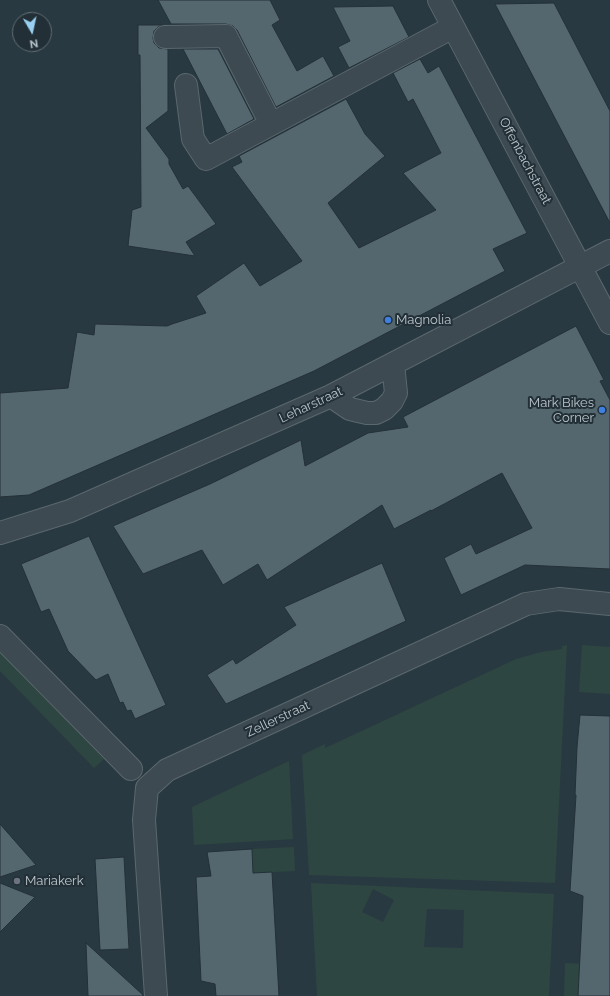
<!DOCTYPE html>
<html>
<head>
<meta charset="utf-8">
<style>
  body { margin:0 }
  #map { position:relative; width:610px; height:996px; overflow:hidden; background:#293941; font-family:Raleway,sans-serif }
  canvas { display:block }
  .north { position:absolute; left:12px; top:12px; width:40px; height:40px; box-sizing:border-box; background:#222f36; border:1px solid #5f6b72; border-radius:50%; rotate:171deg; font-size:11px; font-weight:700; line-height:16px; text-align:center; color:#bac5cb }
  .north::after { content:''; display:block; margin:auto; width:14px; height:18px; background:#99d0f1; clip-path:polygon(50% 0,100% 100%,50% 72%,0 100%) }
</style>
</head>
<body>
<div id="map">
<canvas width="610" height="996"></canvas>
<div class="north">N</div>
</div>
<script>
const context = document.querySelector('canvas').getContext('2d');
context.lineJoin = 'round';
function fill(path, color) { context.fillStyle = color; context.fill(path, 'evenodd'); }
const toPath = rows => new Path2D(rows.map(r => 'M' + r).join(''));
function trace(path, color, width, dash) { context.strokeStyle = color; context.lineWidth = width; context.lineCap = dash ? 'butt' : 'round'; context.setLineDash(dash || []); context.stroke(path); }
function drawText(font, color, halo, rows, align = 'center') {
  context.font = font + ' Raleway,sans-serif'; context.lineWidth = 4; context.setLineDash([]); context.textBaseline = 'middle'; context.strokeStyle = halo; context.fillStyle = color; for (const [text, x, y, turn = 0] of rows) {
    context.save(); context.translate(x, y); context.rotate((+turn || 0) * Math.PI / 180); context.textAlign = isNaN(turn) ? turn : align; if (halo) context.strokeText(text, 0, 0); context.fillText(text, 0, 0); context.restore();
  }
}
fill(toPath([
  [567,645,555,883,309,875,302,755,325,744,325,748,516,659,541,652,562,649,562,646],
  [582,645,610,647,610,694,579,692],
  [0,651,104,759,94,768,0,671],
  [289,761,293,839,194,845,192,807],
  [294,847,295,871,253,873,252,849],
  [311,883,554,894,549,996,317,996],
  [373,889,394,900,383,922,362,912],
  [427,909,464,910,463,948,424,947],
  [565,963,586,964,585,996,564,996]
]), '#2e4641');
const building = toPath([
  [158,0,270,0,280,20,272,25,297,71,323,56,334,76,276,107,237,30,233,26,226,24,171,24,158,0],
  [554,3,610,111,610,223,495,4,554,3],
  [393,6,409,37,349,68,338,47,350,41,333,7,393,6],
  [138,25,163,25,158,27,154,31,153,38,154,43,159,48,168,49,168,111,146,128,169,159,169,164,183,189,188,186,216,224,186,242,195,256,128,246,132,210,141,207,140,55,138,55,138,25],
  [183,49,218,49,254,119,227,134,183,49],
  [420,59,428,73,439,66,527,233,493,249,505,271,314,371,29,495,0,497,0,393,68,388,77,332,94,335,95,324,167,326,172,324,206,313,196,296,244,263,260,286,302,261,232,167,242,162,239,156,346,99,365,134,385,156,328,203,359,248,436,210,403,173,441,153,413,99,408,102,393,73,420,59],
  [576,326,604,380,600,381,610,400,610,569,525,565,461,595,444,558,471,544,476,554,532,528,502,473,431,511,431,510,394,529,382,505,267,580,258,564,223,585,202,550,143,574,113,526,210,484,301,440,305,466,368,433,408,427,403,417,576,326],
  [89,536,166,705,135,719,131,710,127,711,123,702,120,703,108,674,96,680,68,651,49,609,41,612,21,564,89,536],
  [382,563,406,621,226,704,207,675,233,659,236,664,296,625,284,607,382,563],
  [580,715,610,716,610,996,578,996,583,896,570,891,576,795,575,795,577,747,580,715],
  [0,824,36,865,0,877,0,824],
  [252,849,253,873,272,872,279,996,216,996,215,984,201,981,196,877,211,876,207,852,252,849],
  [124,857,129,949,100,950,95,859,124,857],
  [0,883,35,897,0,932,0,883],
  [86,943,143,995,143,996,88,996,86,943]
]);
fill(building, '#54666e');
trace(building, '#243138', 1);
const minor = toPath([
  [439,0,610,323],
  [165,37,226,36,271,124],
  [186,85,193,139,206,159,453,27],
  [331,396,350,409,367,413,376,413,384,409,392,401,396,393,393,364],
  [0,533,70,511,331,396,610,251],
  [0,636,131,769],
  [156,996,144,820,147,788,167,770,526,604,559,599,610,604]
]);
trace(minor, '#5b686e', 24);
trace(minor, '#3d4a51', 22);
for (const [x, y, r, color] of [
  [388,320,4,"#3f7fe0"],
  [602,410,4,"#3f7fe0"],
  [17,881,4,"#6b7280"]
]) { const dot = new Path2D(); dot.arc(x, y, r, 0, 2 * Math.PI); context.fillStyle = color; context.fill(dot); trace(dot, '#222f36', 1.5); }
drawText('13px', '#bac5cb', '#222f36', [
  ["Offenbachstraat",525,161,62],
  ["Leharstraat",311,405,-25],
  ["Zellerstraat",278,719,-25]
]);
drawText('13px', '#bac5cb', '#222f36', [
  ["Magnolia",396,320],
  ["Mark Bikes",594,403,"right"],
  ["Corner",594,418,"right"],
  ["Mariakerk",25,881]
], 'left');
</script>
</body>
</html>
